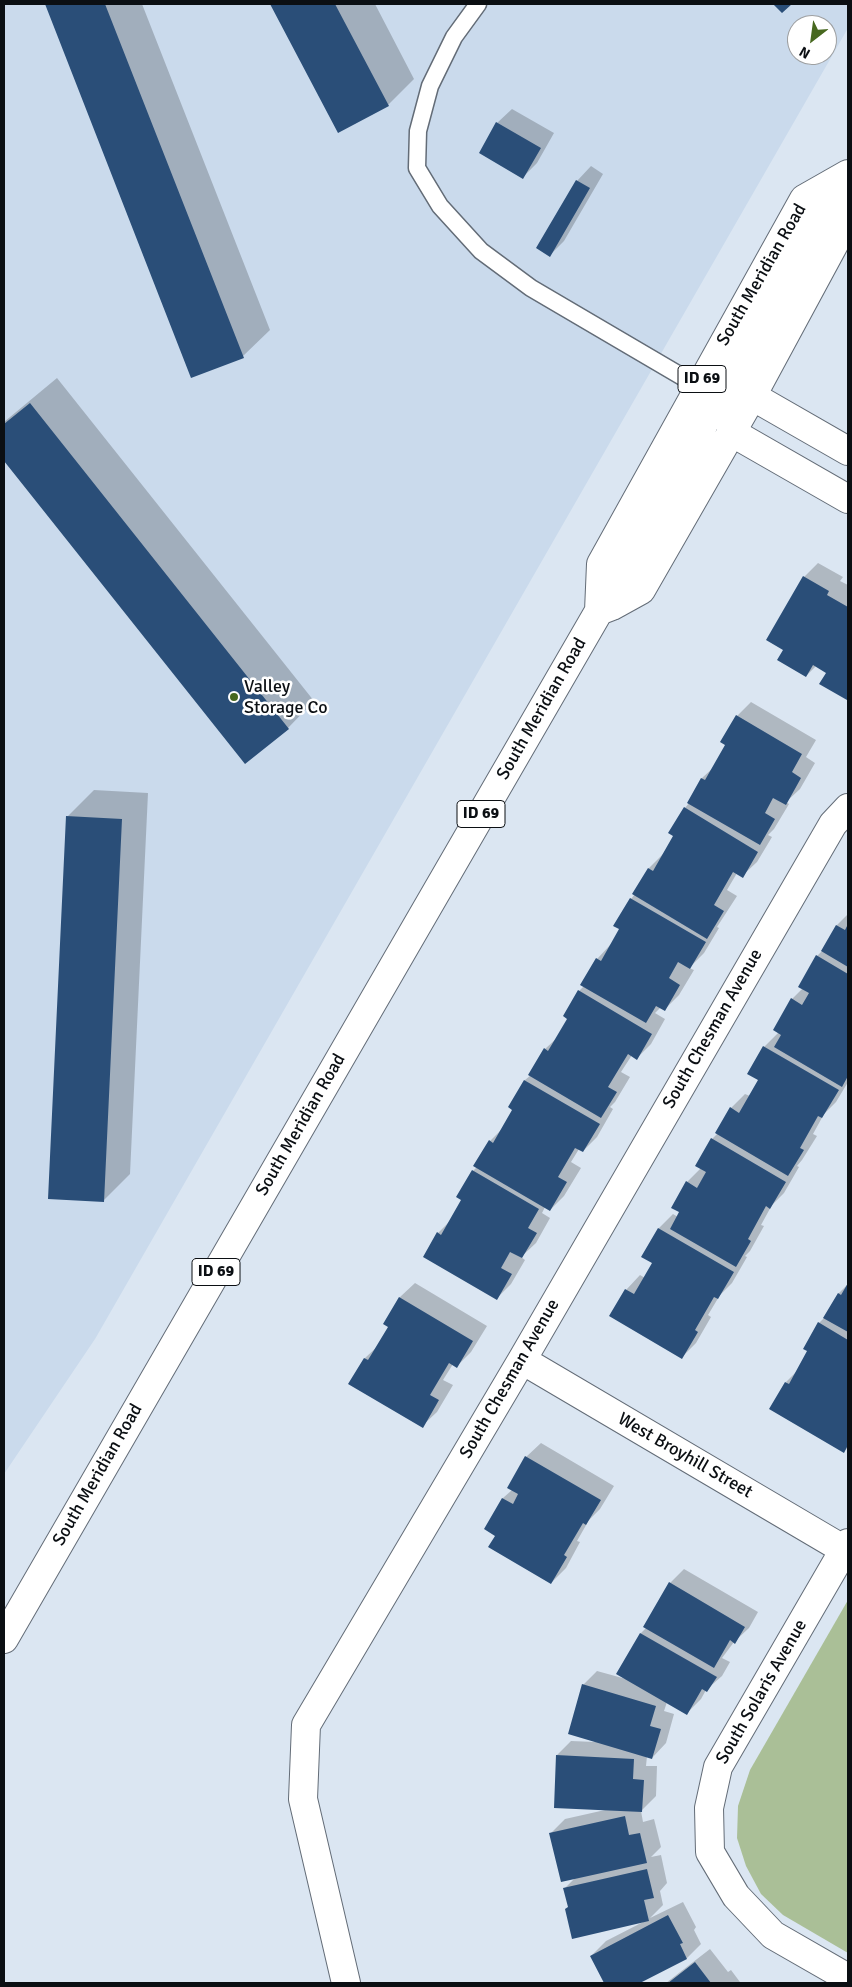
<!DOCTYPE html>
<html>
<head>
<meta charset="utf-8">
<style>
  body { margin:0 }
  #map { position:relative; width:852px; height:1987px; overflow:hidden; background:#dbe6f2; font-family:Signika,sans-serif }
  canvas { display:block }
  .frame { position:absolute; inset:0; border:5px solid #0b0f13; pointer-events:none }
  .north { position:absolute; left:787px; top:15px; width:50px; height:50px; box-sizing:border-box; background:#fff; border:1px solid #9d9fa1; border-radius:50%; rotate:210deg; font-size:14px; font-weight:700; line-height:20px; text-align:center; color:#0b0f13 }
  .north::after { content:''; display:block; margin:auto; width:18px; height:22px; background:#47681f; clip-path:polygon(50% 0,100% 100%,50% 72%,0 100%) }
</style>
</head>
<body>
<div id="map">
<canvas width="852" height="1987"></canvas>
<div class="frame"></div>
<div class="north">N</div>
</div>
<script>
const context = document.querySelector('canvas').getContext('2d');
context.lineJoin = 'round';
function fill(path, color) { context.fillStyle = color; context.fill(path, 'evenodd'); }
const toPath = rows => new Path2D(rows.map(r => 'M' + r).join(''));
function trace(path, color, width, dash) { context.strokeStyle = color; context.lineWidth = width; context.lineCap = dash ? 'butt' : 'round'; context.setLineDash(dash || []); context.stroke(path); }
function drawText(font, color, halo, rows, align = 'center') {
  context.font = font + ' Signika,sans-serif'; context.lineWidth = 5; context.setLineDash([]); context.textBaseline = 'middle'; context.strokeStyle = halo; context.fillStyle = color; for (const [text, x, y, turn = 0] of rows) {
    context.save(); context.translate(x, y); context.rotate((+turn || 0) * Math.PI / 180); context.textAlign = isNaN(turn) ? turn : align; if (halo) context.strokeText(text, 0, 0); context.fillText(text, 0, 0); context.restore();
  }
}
fill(toPath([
  [4,4,848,4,848,28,95,1339,4,1474],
  [797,25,827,25,827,55,797,55]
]), '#cadaec');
fill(toPath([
  [848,1600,848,1953,783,1915,761,1894,746,1866,737,1838,738,1806,750,1770]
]), '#aabf97');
fill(toPath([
  [46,4,142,4,270,330,243,356,192,376],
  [272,4,375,4,414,79,388,105,339,131],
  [512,109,554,133,537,163,523,177,497,123],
  [591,166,603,174,564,241,550,255,577,181],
  [57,378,314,701,288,728,245,762,4,459,4,422],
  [818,563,843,577,840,581,848,585,848,696,846,698,827,672,816,666,806,676,784,649,804,577],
  [751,702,816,740,806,757,815,763,800,789,786,802,789,804,774,829,768,835,772,837,757,862,742,876,737,873,727,890,737,896,717,927,719,928,704,953,689,968,694,970,679,995,665,1009,661,1007,655,1013,665,1019,651,1044,637,1058,632,1055,621,1072,630,1077,615,1102,610,1107,613,1109,597,1137,583,1151,579,1149,571,1162,581,1168,564,1196,550,1210,545,1207,542,1213,550,1218,536,1243,521,1257,525,1260,511,1284,497,1298,438,1233,451,1220,463,1200,473,1171,477,1167,490,1141,504,1127,514,1109,510,1107,525,1080,531,1075,545,1049,559,1036,569,1018,579,991,584,986,582,984,597,959,612,943,621,929,631,899,635,894,649,868,663,854,675,836,685,808,689,803,702,778,714,767,727,745,737,716],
  [94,790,148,793,130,1174,103,1201,68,816],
  [848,914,848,1082,836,1102,824,1114,813,1134,817,1136,802,1160,797,1166,799,1167,784,1193,772,1205,761,1225,764,1226,750,1251,745,1256,747,1257,732,1283,720,1295,708,1315,711,1317,696,1343,682,1357,626,1290,640,1275,645,1278,653,1263,643,1257,659,1228,673,1214,678,1217,687,1182,701,1168,712,1139,718,1133,731,1108,745,1094,750,1096,759,1080,764,1047,779,1032,792,999,803,988,817,956,823,950,837,925],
  [415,1283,487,1326,471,1352,457,1366,453,1364,443,1380,453,1385,437,1412,422,1426,350,1383,365,1358,380,1344,390,1327,385,1324,400,1297],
  [848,1284,848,1447,844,1451,786,1382,798,1370,809,1351,819,1323,824,1318,839,1293],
  [541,1443,614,1486,600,1509,589,1520,577,1541,580,1542,566,1568,551,1583,496,1535,486,1529,503,1498,512,1490,526,1457],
  [684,1569,758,1612,749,1628,734,1642,722,1658,730,1662,722,1676,706,1690,701,1699,687,1713,667,1702,664,1711,674,1714,666,1743,652,1758,647,1756,646,1766,657,1766,656,1796,641,1811,643,1822,654,1819,661,1847,651,1857,661,1855,667,1883,660,1891,663,1905,650,1918,683,1902,696,1927,694,1930,701,1944,687,1958,637,1983,605,1983,591,1956,606,1941,645,1921,569,1906,565,1888,575,1878,551,1833,565,1819,605,1810,557,1755,571,1741,595,1742,583,1685,597,1671,626,1679,618,1674,641,1633,647,1627,670,1583],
  [710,1949,728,1972,731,1970,740,1982,739,1983,666,1983]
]), '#0003');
fill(toPath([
  [45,4,105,4,244,358,191,378],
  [270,4,335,4,389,106,338,133],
  [773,4,792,4,782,13],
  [496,122,541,148,523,179,479,153],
  [576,180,590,188,550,257,536,248],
  [30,403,289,729,245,764,4,461,4,424],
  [803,576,829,591,827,595,848,607,848,697,847,700,819,684,826,673,813,665,806,677,777,660,783,650,766,640],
  [736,715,802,754,792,772,801,778,786,805,773,798,765,813,775,819,760,845,687,803,701,778,705,780,725,745,720,742],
  [684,807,758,852,743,878,733,872,714,905,724,911,707,939,632,894,648,868,653,871,673,836,668,833],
  [66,816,122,819,104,1202,48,1199],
  [630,898,706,942,690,969,678,962,669,978,680,985,665,1011,656,1006,646,1023,580,985,596,958,601,961,619,929,613,926],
  [848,924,848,967,821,951,836,925,845,930],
  [816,955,848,974,848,1076,842,1087,774,1047,781,1035,773,1030,791,998,802,1005,809,993,798,987],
  [578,990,652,1034,637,1060,628,1054,608,1087,617,1092,601,1118,528,1075,544,1048,548,1051,567,1019,563,1016],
  [763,1046,839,1090,822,1118,818,1116,800,1148,804,1150,788,1176,715,1133,730,1107,739,1113,758,1080,747,1074],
  [524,1080,600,1124,583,1152,575,1148,558,1177,567,1182,550,1211,473,1166,489,1140,493,1143,512,1110,508,1107],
  [711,1138,786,1182,770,1209,766,1206,748,1239,751,1241,736,1267,670,1229,679,1212,671,1208,686,1181,697,1188,706,1172,695,1166],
  [472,1170,539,1209,528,1228,537,1233,522,1258,510,1252,501,1268,512,1274,497,1300,423,1257,437,1232,441,1235,461,1200,456,1197],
  [658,1228,734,1272,718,1299,714,1297,695,1330,698,1332,682,1359,609,1316,625,1289,634,1294,652,1263,641,1257],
  [848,1283,848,1332,823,1318,838,1293,841,1295],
  [399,1297,473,1341,457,1368,449,1363,430,1395,439,1400,423,1428,348,1384,364,1358,368,1360,388,1327,383,1324],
  [818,1322,848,1340,848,1445,844,1453,769,1409,785,1382,789,1384,807,1351,803,1349],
  [525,1456,601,1500,586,1525,583,1523,564,1555,567,1557,551,1584,488,1547,495,1536,484,1529,502,1498,513,1504,518,1494,507,1488],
  [669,1582,745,1627,735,1644,730,1640,714,1668,643,1627],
  [640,1633,717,1677,707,1692,702,1689,687,1715,616,1674],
  [582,1684,656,1706,650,1726,661,1729,652,1759,568,1734],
  [556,1755,634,1759,633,1779,644,1780,642,1812,554,1808],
  [625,1816,629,1835,640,1833,647,1863,561,1882,549,1833],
  [647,1869,654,1898,644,1900,649,1921,572,1939,565,1909,568,1907,563,1888],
  [668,1915,683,1943,680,1944,687,1959,640,1983,604,1983,590,1956],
  [695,1962,711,1983,668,1983]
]), '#2a4e78');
const lane = toPath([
  [478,4,454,37,430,86,418,131,417,168,440,206,481,251,531,288,698,386]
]);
const street = toPath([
  [752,396,848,451],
  [731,432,848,499],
  [522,1360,848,1552],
  [848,1543,718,1767,709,1808,710,1852,736,1896,773,1935,848,1978],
  [346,1983,303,1799,306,1725,522,1360,833,824,848,808]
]);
const primary = toPath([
  [731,432,729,402,730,384,741,362,820,226,830,202,832,183],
  [612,606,614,589,619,574,699,435,712,404,711,397,708,391,698,386],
  [599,611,612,606,641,590,746,407,846,222,848,200],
  [4,1639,599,611,601,564,804,199,848,174]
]);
trace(lane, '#636c77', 19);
trace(street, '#636c77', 30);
trace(primary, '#636c77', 30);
trace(lane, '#fff', 16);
trace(street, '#fff', 28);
trace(primary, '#fff', 28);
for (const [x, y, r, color] of [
  [234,697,5,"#47681f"]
]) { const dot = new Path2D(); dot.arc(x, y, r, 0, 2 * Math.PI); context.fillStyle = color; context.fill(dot); trace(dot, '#fff', 2); }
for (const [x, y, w] of [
  [702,379,48],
  [481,814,48],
  [216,1272,48]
]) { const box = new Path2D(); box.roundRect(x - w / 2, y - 13.5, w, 27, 4); context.fillStyle = '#fff'; context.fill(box); trace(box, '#0b0f13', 1); }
drawText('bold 16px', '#0b0f13', null, [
  ["ID 69",702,379],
  ["ID 69",481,814],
  ["ID 69",216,1272]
]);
drawText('18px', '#0b0f13', '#fff', [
  ["South Meridian Road",762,275,-60],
  ["South Meridian Road",542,709,-60],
  ["South Chesman Avenue",713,1029,-60],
  ["South Meridian Road",301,1125,-60],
  ["South Chesman Avenue",510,1379,-60],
  ["West Broyhill Street",685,1456,30],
  ["South Meridian Road",98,1475,-60],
  ["South Solaris Avenue",762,1692,-60]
]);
drawText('18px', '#0b0f13', '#fff', [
  ["Valley",244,687],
  ["Storage Co",244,708]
], 'left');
</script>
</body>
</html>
